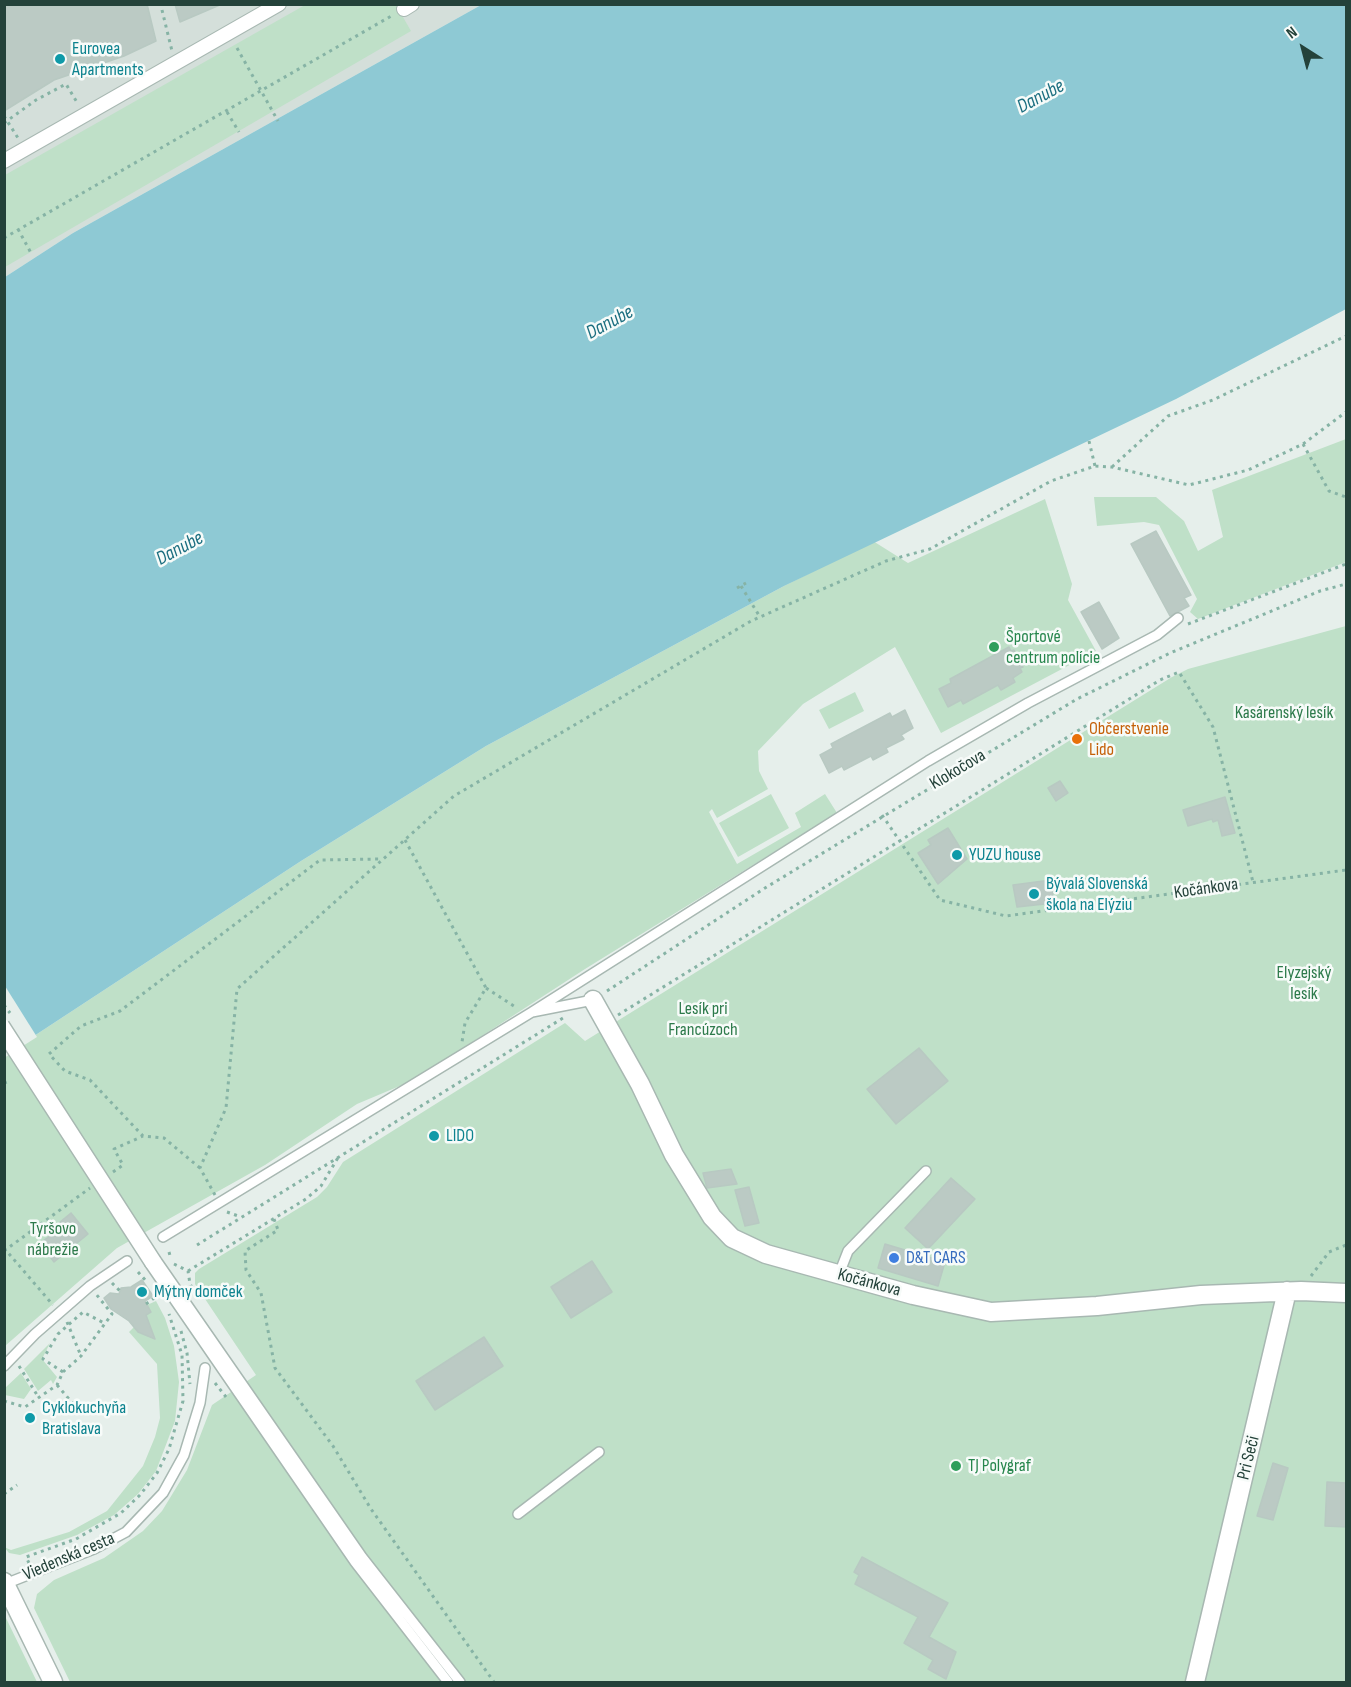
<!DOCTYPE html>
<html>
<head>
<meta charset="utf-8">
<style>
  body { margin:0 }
  #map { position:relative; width:1351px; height:1687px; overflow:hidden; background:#e6efeb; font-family:"Sofia Sans Condensed",sans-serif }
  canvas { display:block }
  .frame { position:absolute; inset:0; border:6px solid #24423a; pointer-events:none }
  .north { position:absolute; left:1273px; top:18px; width:60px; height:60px; -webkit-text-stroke:4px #f7fbf9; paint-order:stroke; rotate:324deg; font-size:16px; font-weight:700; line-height:24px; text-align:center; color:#24423a }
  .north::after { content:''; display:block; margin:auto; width:21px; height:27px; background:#24423a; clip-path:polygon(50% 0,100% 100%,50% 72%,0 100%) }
</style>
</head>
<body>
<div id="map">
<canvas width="1351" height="1687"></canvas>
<div class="frame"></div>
<div class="north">N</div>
</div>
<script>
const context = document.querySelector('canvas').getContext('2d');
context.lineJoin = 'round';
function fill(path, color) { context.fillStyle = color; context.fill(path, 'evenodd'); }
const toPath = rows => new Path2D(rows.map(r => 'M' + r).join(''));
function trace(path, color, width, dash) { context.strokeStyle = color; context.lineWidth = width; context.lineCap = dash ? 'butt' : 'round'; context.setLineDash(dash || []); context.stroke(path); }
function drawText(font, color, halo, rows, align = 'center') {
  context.font = font + ' "Sofia Sans Condensed",sans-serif'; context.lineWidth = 5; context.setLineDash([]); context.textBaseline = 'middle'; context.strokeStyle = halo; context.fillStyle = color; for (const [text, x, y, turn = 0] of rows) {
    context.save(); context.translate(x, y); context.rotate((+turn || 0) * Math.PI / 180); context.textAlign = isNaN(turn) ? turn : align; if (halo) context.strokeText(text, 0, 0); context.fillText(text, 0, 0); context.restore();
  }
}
fill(toPath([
  [5,5,481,5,73,233,5,277]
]), '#d4dfda');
fill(toPath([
  [305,5,396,5,411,31,5,267,5,175],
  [1346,439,1346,562,1198,619,1190,612,1197,599,1159,525,1144,522,1097,526,1094,497,1156,497,1184,521,1198,551,1223,537,1212,490],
  [1045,499,1072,584,1068,600,1096,651,941,733,895,647,803,704,758,751,759,771,768,789,717,818,712,809,709,812,737,864,801,827,795,813,825,794,837,813,585,969,414,1080,357,1104,265,1165,117,1248,5,1346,5,1055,301,861,486,746,784,586,873,541,908,563],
  [1346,626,1346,1682,70,1682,34,1608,37,1594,54,1580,104,1558,143,1531,162,1511,187,1470,212,1405,256,1375,195,1284,195,1273,199,1269,317,1197,327,1187,343,1162,565,1023,585,1041,1172,677,1188,669],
  [855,692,864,711,829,729,819,710],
  [771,794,789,828,738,857,719,823],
  [156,1301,165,1318,174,1346,179,1382,175,1421,156,1471,138,1494,114,1515,77,1535,20,1555,9,1553,4,1547,11,1550,69,1532,107,1511,143,1466,155,1437,160,1418,157,1364,129,1332,134,1327,153,1334,146,1315,151,1312,147,1305],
  [50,1343,42,1359,57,1377,53,1384,51,1380,38,1391,24,1369],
  [21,1373,31,1389,24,1399,5,1395,5,1388],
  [4,1616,5,1616,37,1682,5,1682]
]), '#bfe0c8');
fill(toPath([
  [481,5,1346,5,1346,309,1176,399,784,586,486,746,301,861,5,1055,5,277,73,233]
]), '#8ec9d4');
fill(toPath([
  [5,986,37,1037,4,1058]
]), '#e6efeb');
const building = toPath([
  [4,4,147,4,156,41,124,56,54,80,4,111,4,4],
  [175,4,222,4,180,22,175,4],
  [1156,531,1191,595,1184,598,1189,606,1170,616,1131,544,1156,531],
  [1099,602,1119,638,1102,649,1081,612,1099,602],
  [1009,647,1011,651,1014,650,1023,667,1020,668,1022,672,1013,678,1015,682,1001,690,998,685,963,704,961,700,948,707,939,689,951,683,950,679,1009,647],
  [905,710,913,728,901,735,904,739,886,748,888,752,873,760,871,756,844,770,842,766,829,773,820,755,833,748,831,744,890,713,892,717,905,710],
  [1060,781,1068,793,1056,801,1048,788,1060,781],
  [1225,797,1235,833,1222,836,1218,820,1213,822,1212,819,1188,826,1183,810,1225,797],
  [948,828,967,859,938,884,918,853,931,845,928,840,948,828],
  [1051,880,1054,903,1017,907,1013,885,1051,880],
  [919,1048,948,1081,896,1124,867,1089,919,1048],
  [731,1169,737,1184,707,1188,703,1173,731,1169],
  [951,1178,975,1199,928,1249,905,1228,951,1178],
  [749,1187,759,1223,745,1226,735,1190,749,1187],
  [71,1213,88,1234,54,1262,40,1243,57,1231,54,1227,71,1213],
  [885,1244,945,1262,938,1286,878,1268,885,1244],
  [592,1261,612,1292,571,1318,551,1287,592,1261],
  [142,1280,153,1296,145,1301,151,1312,146,1315,155,1339,138,1332,129,1321,111,1309,104,1298,110,1293,119,1294,121,1288,131,1287,142,1280],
  [484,1337,503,1366,435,1410,416,1381,484,1337],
  [1273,1463,1288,1468,1273,1520,1257,1516,1273,1463],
  [1327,1482,1347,1483,1347,1527,1325,1526,1327,1482],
  [862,1557,948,1603,929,1637,956,1652,946,1679,928,1669,933,1660,904,1643,918,1617,855,1584,859,1575,854,1572,862,1557]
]);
fill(building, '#bbcac4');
trace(building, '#b8c9c2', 1.5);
const service = toPath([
  [532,1012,928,761,1028,703,1157,635,1178,618],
  [163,1237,532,1012,593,1000],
  [156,1260,362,1557,460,1682],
  [150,1264,355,1562,448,1682],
  [839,1274,848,1251,926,1171],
  [4,1366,35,1334,90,1286,127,1261],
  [518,1514,599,1452],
  [5,1584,94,1549,126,1532,163,1493,184,1455,200,1403,205,1368]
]);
const pedestrian = toPath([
  [404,9,412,4],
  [4,161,279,4]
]);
const minor = toPath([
  [593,1000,640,1084,674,1155,712,1217,732,1238,766,1254,913,1295,991,1312,1097,1306,1201,1295,1301,1291,1346,1293],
  [4,1582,53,1682],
  [1195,1682,1287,1291]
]);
trace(service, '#a8b8b2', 12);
trace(pedestrian, '#a8b8b2', 16);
trace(minor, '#a8b8b2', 21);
trace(toPath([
  [162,10,172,51],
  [227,112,239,132],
  [4,116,18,138],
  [4,123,36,100,66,84,78,104],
  [18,229,31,253],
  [4,238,393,15],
  [1089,441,1095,466],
  [1303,444,1329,491,1346,497],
  [1112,467,1168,416,1213,400,1346,336],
  [741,586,760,617],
  [737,588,746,583],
  [1188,624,1346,564],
  [882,815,940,900,1006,916,1346,870],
  [405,840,486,988,465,1023,462,1042],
  [486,988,517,1008],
  [607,991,765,888,1077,699,1170,653,1320,591,1346,584],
  [618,1015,1160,680,1179,672,1213,727,1253,882],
  [4,1083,7,1082],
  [200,1168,164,1138,143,1136,90,1080,65,1071,49,1054,81,1026,120,1011,320,860,381,859],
  [113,1172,123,1165,114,1149,143,1136],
  [215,1195,200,1168,226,1108,237,989,454,796,751,621,886,561,930,549,1051,481,1095,466,1112,467,1189,485,1248,470,1303,444,1346,412],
  [227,1212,241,1217],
  [274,1219,278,1230,245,1251,246,1270,261,1293,275,1368,333,1446,371,1509,494,1682],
  [197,1245,563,1018],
  [4,1248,53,1305],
  [4,1251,90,1188],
  [169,1252,171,1259],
  [174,1264,188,1271,190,1284,196,1294],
  [188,1271,306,1199,321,1186,339,1156],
  [138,1272,146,1281],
  [1311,1276,1329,1252,1346,1245],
  [112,1283,120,1291],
  [146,1304,157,1296],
  [67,1322,81,1356],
  [181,1331,187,1353,190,1384],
  [19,1366,39,1398],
  [63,1372,43,1359,58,1334,83,1312,104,1323],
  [215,1383,226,1397],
  [57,1385,75,1406],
  [4,1401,25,1407,57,1385,63,1372,81,1356,112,1314,96,1294],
  [4,1494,17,1485],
  [29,1563,26,1557,76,1539,121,1513,140,1495,157,1473,169,1449,183,1401,182,1355,169,1314]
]), '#86b3a5', 3, [3, 4.5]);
trace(service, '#fff', 9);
trace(pedestrian, '#fff', 14);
trace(minor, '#fff', 18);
const serviceBridge = toPath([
  [4,1024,156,1260],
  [4,1038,150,1264]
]);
trace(serviceBridge, '#a8b8b2', 12, []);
trace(toPath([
  [237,48,278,121],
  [4,1005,10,1013]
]), '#86b3a5', 3, [3, 4.5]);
trace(serviceBridge, '#fff', 9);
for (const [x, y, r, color] of [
  [60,59,6,"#0f9aa8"],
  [994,647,6,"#2e9e5b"],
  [1077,739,6,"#e8710a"],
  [957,855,6,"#0f9aa8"],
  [1034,894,6,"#0f9aa8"],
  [434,1136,6,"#0f9aa8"],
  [894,1258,6,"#3f7fe0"],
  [142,1292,6,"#0f9aa8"],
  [30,1418,6,"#0f9aa8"],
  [956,1466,6,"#2e9e5b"]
]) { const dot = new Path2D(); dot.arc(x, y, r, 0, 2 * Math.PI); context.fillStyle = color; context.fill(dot); trace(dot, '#f7fbf9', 2); }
drawText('18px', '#0d838f', '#f7fbf9', [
  ["Eurovea",72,49],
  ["Apartments",72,70],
  ["YUZU house",969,855],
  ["Bývalá Slovenská",1046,884],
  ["škola na Elýziu",1046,905],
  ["LIDO",446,1136],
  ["Mýtny domček",154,1292],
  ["Cyklokuchyňa",42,1408],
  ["Bratislava",42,1429]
], 'left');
drawText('18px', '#27864d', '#f7fbf9', [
  ["Športové",1006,637],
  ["centrum polície",1006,658],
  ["TJ Polygraf",968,1466]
], 'left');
drawText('18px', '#2d7a4b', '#f7fbf9', [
  ["Kasárenský lesík",1284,713],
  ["Elyzejský",1304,973],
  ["lesík",1304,994],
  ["Lesík pri",703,1009],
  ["Francúzoch",703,1030],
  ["Tyršovo",53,1229],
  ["nábrežie",53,1250]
]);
drawText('18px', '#c56008', '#f7fbf9', [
  ["Občerstvenie",1089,729],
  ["Lido",1089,750]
], 'left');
drawText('18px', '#24423a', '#f7fbf9', [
  ["Klokočova",958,770,-31],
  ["Kočánkova",1206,889,-8],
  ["Kočánkova",869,1283,15],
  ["Pri Seči",1249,1458,-76],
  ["Viedenská cesta",69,1557,-23]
]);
drawText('18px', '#366cbe', '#f7fbf9', [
  ["D&T CARS",906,1258]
], 'left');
drawText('italic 20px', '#1c6f80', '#f7fbf9', [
  ["Danube",1041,97,-28],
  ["Danube",610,323,-28],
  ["Danube",180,549,-28]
]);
</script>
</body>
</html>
